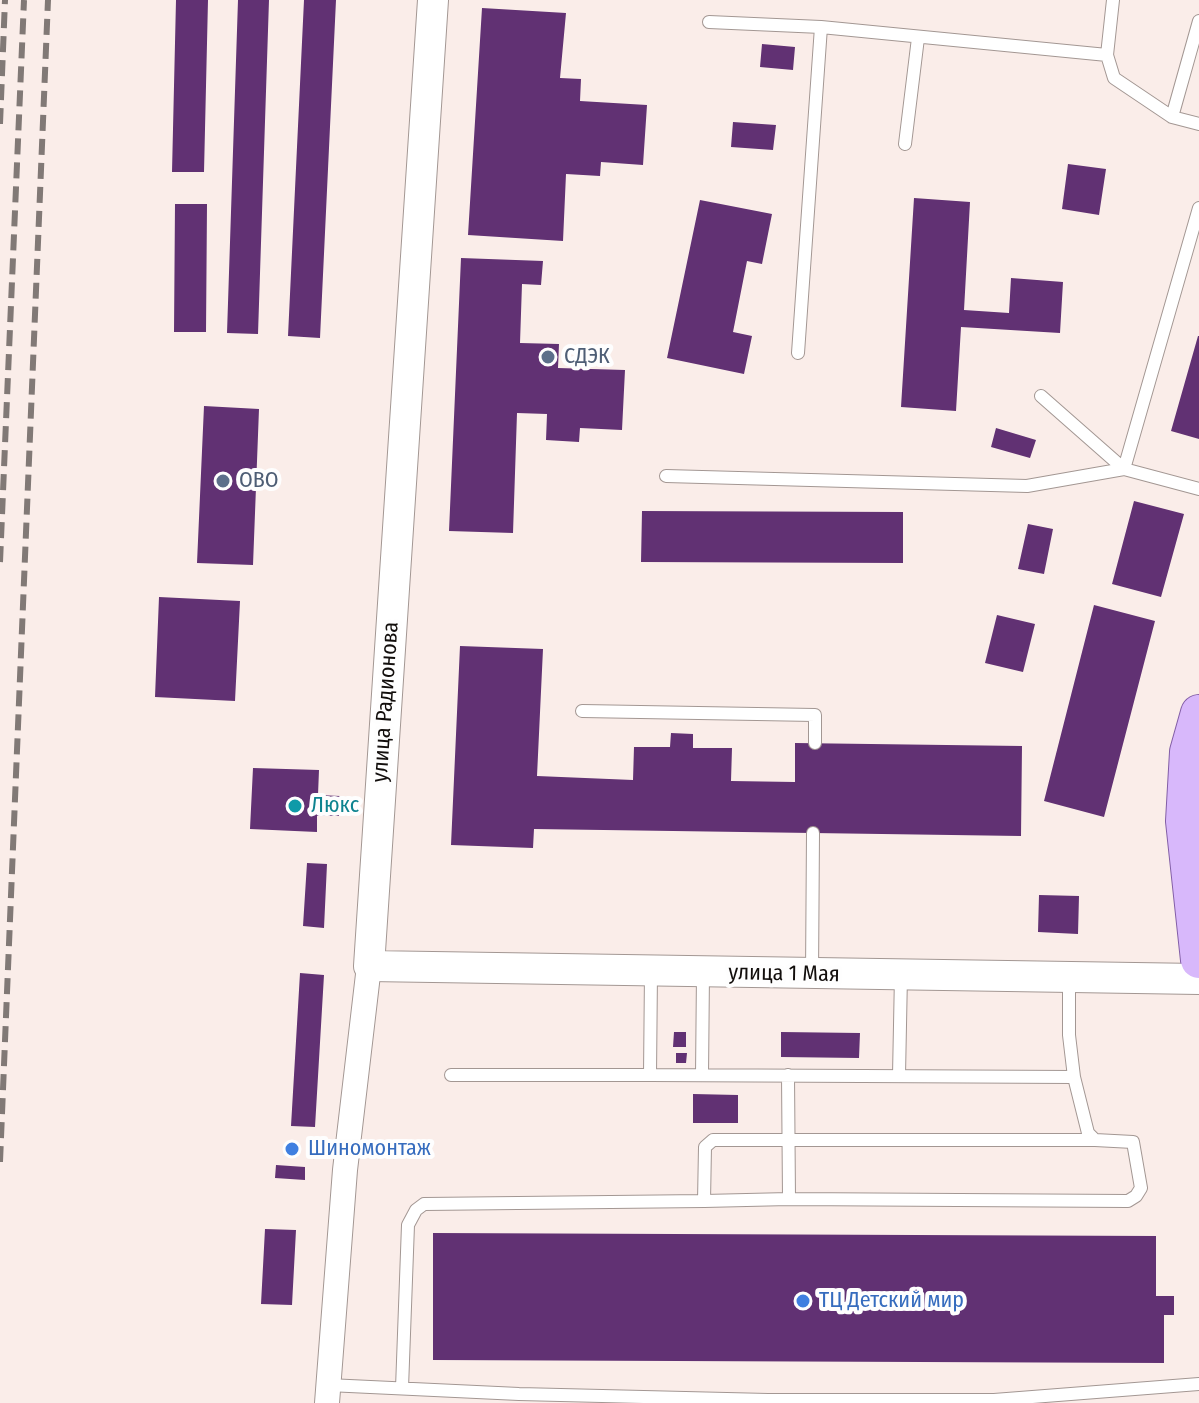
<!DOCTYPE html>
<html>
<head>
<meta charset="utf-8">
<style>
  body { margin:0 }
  canvas { display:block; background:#faede9 }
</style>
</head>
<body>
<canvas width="1199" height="1403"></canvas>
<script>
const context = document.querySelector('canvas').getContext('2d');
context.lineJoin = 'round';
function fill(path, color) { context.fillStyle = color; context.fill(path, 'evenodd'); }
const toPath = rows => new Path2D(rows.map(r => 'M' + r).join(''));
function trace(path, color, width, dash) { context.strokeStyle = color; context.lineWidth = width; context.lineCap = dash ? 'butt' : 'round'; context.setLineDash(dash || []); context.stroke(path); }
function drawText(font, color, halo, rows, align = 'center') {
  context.font = font + ' "Fira Sans Condensed",sans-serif'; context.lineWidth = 8; context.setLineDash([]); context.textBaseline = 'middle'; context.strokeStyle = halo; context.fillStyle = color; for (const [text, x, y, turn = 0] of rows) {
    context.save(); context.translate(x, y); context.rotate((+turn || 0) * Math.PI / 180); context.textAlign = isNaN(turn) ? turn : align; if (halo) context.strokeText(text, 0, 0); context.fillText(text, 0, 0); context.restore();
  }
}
fill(toPath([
  [176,0,208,0,204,172,172,172],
  [238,0,269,0,258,334,227,333],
  [304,0,336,0,320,338,288,336],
  [482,8,566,13,560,78,581,79,580,101,647,105,643,165,601,162,600,176,566,174,563,241,468,235],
  [762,44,795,47,793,70,760,67],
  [733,122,776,125,773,150,731,147],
  [1068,164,1106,169,1099,215,1062,209],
  [914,198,970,202,964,310,1009,313,1011,278,1063,282,1060,333,961,327,956,411,901,407],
  [700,200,772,214,762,264,747,261,733,332,752,336,744,374,667,358],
  [175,204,207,204,206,332,174,332],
  [461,258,543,261,541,285,522,284,520,343,559,344,558,368,625,370,622,430,580,428,579,442,546,440,547,414,517,413,513,533,449,531],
  [1198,336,1199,336,1199,439,1171,431],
  [204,406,259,409,253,565,197,563],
  [996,428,1036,440,1030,458,991,447],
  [1134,501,1184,514,1161,597,1112,584],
  [642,511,903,512,903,563,641,562],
  [1028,524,1053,529,1044,574,1018,569],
  [159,597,240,601,235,701,155,697],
  [1094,605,1155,621,1104,817,1044,801],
  [997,615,1035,624,1023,672,985,663],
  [460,646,543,649,537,776,633,780,634,747,670,747,671,733,693,734,693,748,732,748,731,781,795,782,795,743,1022,746,1021,836,534,829,533,848,451,845],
  [253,768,319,770,318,795,340,796,339,816,317,816,317,832,250,829],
  [307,863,327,864,324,928,303,926],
  [1039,895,1079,896,1078,934,1038,932],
  [300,973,324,975,315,1127,291,1126],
  [674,1032,686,1032,686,1047,673,1047],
  [781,1032,860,1033,859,1058,781,1057],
  [676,1053,687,1053,686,1063,676,1063],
  [693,1094,738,1095,738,1123,693,1123],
  [276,1165,305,1167,305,1180,275,1178],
  [265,1229,296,1230,292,1305,261,1304],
  [433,1233,1156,1236,1156,1296,1174,1296,1174,1315,1164,1315,1164,1363,433,1360]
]), '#613173');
const service = toPath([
  [709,22,821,27,1107,55,1114,78,1172,117,1199,124],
  [1107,55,1113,0],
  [1172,117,1199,21],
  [905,144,918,38],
  [798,353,821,27],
  [1041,396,1124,469,1199,489],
  [666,476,1027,486,1124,469,1199,208],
  [582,711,815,715,815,743],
  [812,974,813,833],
  [1069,977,1069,1035,1074,1077,1088,1133,1095,1140,1133,1142,1141,1188,1136,1196,1128,1201,789,1199,704,1201,705,1147,713,1140,1095,1140],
  [451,1075,650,1075,651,972],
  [650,1075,1074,1077],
  [702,1075,703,973],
  [788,1075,789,1199],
  [899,1075,901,975],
  [328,1385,519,1394,768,1400,994,1400,1199,1384],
  [402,1388,408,1225,416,1210,424,1204,704,1201]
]);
const minor = toPath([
  [327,1403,345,1170,369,966]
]);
const tertiary = toPath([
  [433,0,369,966,1199,979]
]);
const primary = toPath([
  [1199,713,1188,752,1184,821,1199,960]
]);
trace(service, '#a39793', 14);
trace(minor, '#a39793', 26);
trace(tertiary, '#a39793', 32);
trace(primary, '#825ea6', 38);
trace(service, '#fff', 12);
trace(minor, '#fff', 24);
trace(tertiary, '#fff', 30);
trace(primary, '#d8b8fb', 36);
trace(toPath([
  [0,124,5,0],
  [0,562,24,0],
  [0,1162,48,0]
]), '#817976', 6, [16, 8]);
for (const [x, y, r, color] of [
  [548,357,8,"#5c6f8a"],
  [223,481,8,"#5c6f8a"],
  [295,806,8,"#0f9aa8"],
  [292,1149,8,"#3f7fe0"],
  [803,1301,8,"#3f7fe0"]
]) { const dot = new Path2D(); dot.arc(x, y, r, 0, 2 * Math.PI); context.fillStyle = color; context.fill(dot); trace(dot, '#fefefe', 3); }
drawText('22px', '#4e5e75', '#fefefe', [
  ["СДЭК",564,357],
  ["OBO",239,481]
], 'left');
drawText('22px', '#120e0c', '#fefefe', [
  ["улица Радионова",386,702,-86],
  ["улица 1 Мая",784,974,1]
]);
drawText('22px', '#0d838f', '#fefefe', [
  ["Люкс",311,806]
], 'left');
drawText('22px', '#366cbe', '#fefefe', [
  ["Шиномонтаж",308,1149],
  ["ТЦ Детский мир",819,1301]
], 'left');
</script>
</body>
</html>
